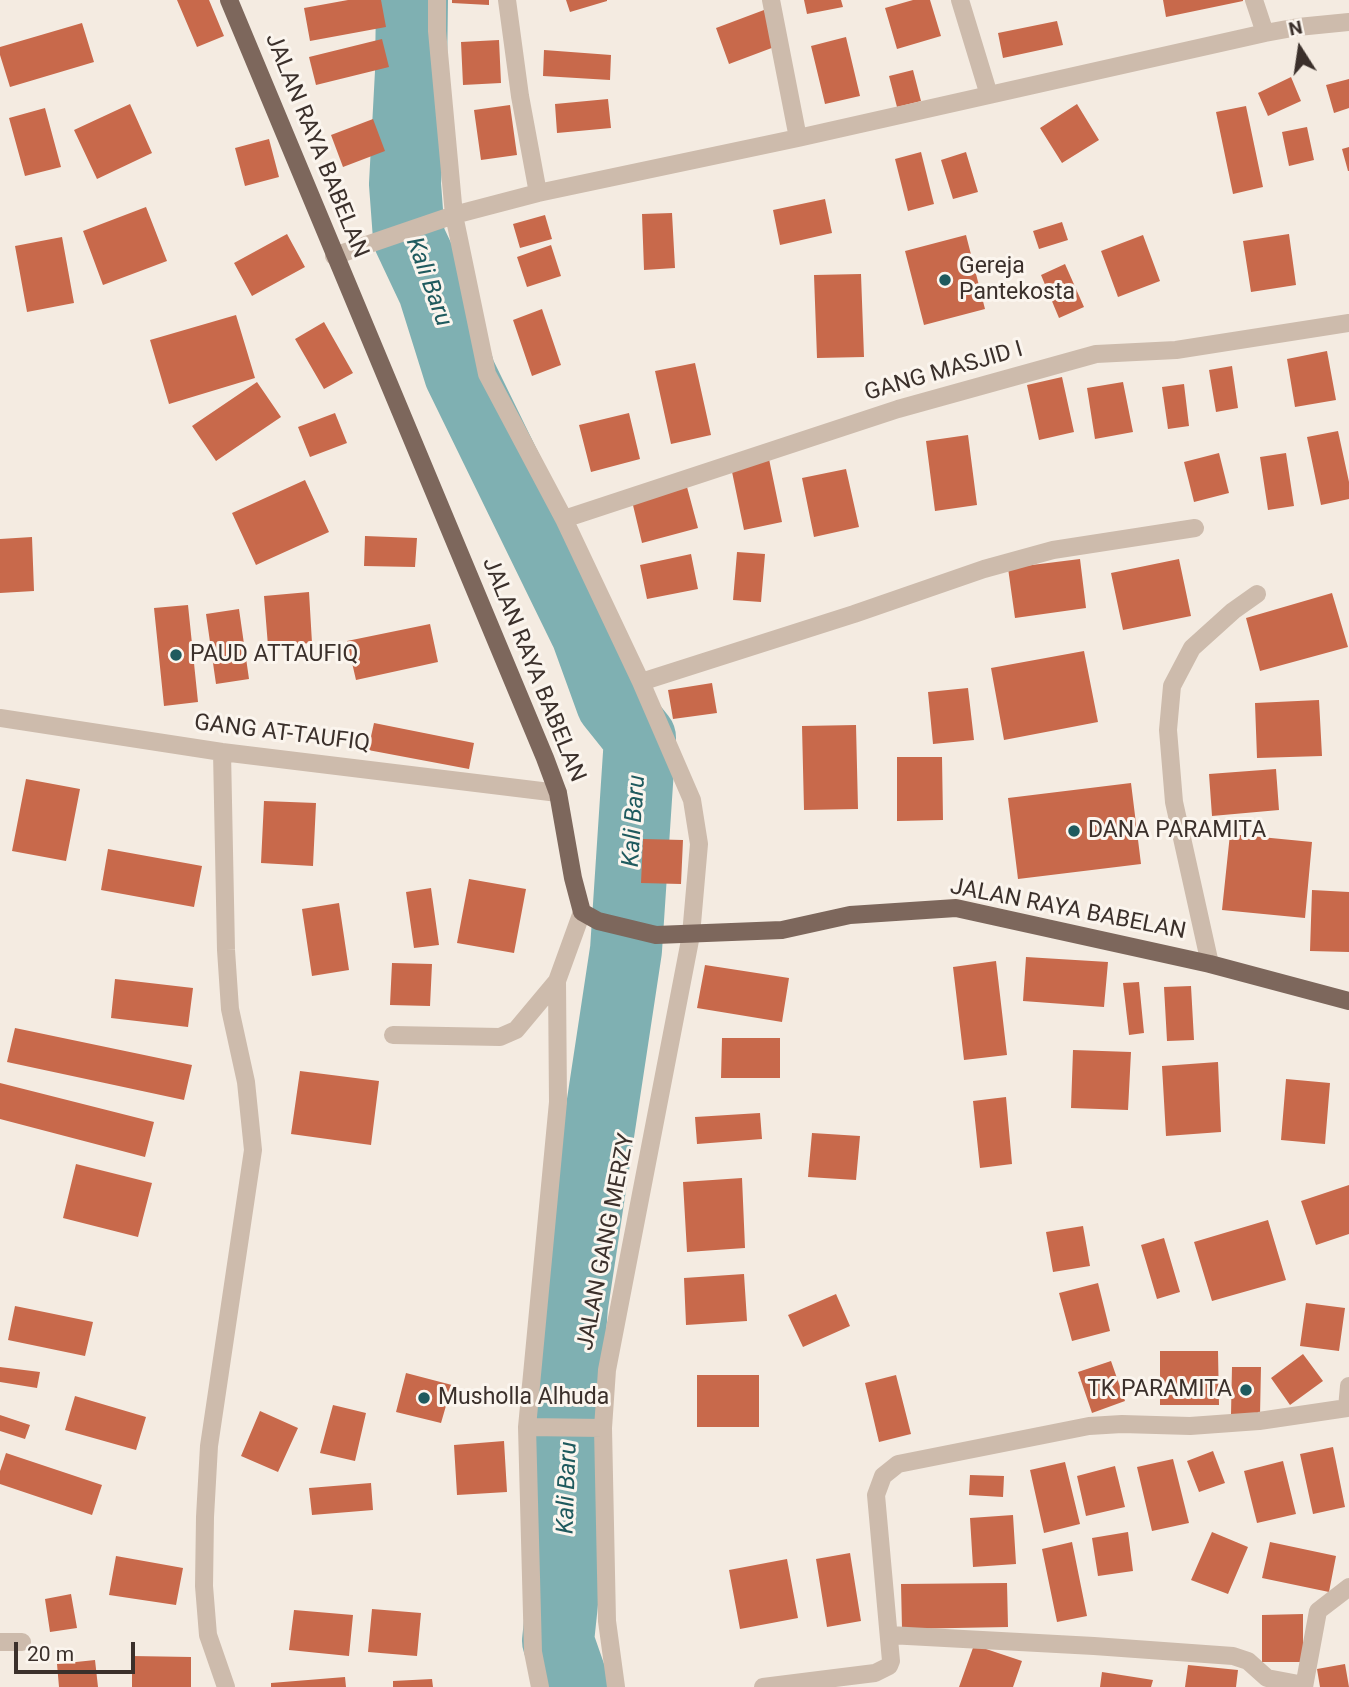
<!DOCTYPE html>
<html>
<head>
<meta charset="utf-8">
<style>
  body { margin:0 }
  #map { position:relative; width:1349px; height:1687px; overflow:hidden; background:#f4ebe1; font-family:Roboto,sans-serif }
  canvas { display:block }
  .north { position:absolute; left:1265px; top:14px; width:70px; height:70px; -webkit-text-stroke:5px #fbf5ee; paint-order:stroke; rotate:348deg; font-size:19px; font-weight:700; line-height:28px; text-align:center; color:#3b302b }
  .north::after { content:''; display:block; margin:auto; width:24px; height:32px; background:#3b302b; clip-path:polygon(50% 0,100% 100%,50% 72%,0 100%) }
  .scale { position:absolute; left:14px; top:1642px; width:121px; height:32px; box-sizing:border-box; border:4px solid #3b302b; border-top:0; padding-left:9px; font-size:21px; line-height:24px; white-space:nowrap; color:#3b302b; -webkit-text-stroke:5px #fbf5ee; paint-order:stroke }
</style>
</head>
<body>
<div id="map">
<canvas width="1349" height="1687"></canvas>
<div class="north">N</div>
<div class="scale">20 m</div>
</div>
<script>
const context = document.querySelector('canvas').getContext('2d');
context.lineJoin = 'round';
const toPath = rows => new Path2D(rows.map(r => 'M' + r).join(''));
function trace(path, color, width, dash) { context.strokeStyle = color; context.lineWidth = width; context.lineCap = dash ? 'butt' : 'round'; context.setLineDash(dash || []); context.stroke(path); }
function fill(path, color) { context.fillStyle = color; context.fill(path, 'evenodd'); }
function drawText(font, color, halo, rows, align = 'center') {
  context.font = font + ' Roboto,sans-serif'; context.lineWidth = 6; context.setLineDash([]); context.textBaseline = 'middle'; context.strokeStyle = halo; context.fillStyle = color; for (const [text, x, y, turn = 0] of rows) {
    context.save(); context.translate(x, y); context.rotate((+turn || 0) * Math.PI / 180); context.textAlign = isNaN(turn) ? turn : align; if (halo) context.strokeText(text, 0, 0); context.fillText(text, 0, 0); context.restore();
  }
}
trace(toPath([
  [412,0,411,72,405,184,409,238,434,291,460,374,587,634,612,703,640,738,626,950,572,1306,566,1389,572,1465,570,1527,558,1641,574,1687]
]), '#7fb0b2', 72);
fill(toPath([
  [177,0,209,0,224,36,197,47],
  [348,0,381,0,386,27,310,41,304,8],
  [452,0,489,0,489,5,452,3],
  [566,0,607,0,607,1,570,12],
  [804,0,841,0,843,7,807,14],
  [913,0,930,0,941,36,897,49,885,8],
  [1163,0,1243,0,1243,1,1166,17],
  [764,10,777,46,729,64,716,28],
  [1057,21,1063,45,1003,58,998,33],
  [82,23,94,62,10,87,0,55,0,47],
  [846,37,860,96,825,104,811,46],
  [382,39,389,67,316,85,309,57],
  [499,40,501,83,463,85,461,42],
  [544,50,611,55,610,80,543,76],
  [913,70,921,101,897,107,889,76],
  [1291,77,1301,101,1268,116,1258,93],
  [1349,79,1349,108,1334,113,1326,85],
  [608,99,611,128,557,133,555,104],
  [130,104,152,153,97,179,74,130],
  [1077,104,1099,140,1062,163,1040,128],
  [510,105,517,155,481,160,474,110],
  [1246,106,1263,187,1233,194,1216,112],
  [45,108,61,167,25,176,9,118],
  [373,119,385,151,343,167,331,135],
  [1307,127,1314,160,1289,166,1282,132],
  [269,139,279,177,245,186,235,148],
  [1349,147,1349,171,1348,171,1342,149],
  [921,152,934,204,908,211,895,159],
  [966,152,978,192,953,199,941,160],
  [825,199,832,233,780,245,773,210],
  [146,207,167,261,103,285,83,231],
  [672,213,675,268,644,270,642,214],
  [545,215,552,239,520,248,513,224],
  [1062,222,1068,240,1039,249,1033,231],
  [287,234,305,267,252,296,234,263],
  [1289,234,1296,285,1251,292,1243,241],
  [966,235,985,309,924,325,905,251],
  [1143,235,1160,281,1118,297,1101,251],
  [62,237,74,303,27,312,15,246],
  [551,245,561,276,527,287,517,257],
  [1065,264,1084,307,1059,318,1041,275],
  [861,274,864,357,817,358,814,275],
  [542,309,561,365,532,376,513,320],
  [236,315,255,378,169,404,150,340],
  [324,322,353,373,324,389,295,339],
  [1327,351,1336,400,1295,407,1287,359],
  [695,363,711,435,671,444,655,371],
  [1232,366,1238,408,1216,412,1209,370],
  [1062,377,1074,432,1039,440,1027,385],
  [257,382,281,417,216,461,192,426],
  [1123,382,1133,432,1095,439,1087,388],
  [1184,384,1189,426,1168,429,1162,387],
  [335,413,347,443,310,457,298,427],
  [629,413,640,459,591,472,579,425],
  [1338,431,1349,482,1349,499,1321,505,1307,437],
  [968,435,977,505,935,511,926,441],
  [1219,453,1229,493,1194,502,1184,462],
  [1286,453,1294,506,1268,510,1260,457],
  [769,459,782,522,744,530,731,467],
  [846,469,859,527,814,537,802,478],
  [305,480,329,532,256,565,232,513],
  [687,487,698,528,642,543,632,501],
  [365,536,417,538,415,567,364,566],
  [32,537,34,591,0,593,0,539],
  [737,552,765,554,761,602,733,600],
  [691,554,698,589,647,599,640,565],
  [1080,559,1086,608,1015,618,1008,568],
  [1179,559,1191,616,1123,630,1111,573],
  [309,592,312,643,268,646,264,596],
  [1332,593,1348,647,1260,671,1246,618],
  [188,605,198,702,164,706,154,608],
  [239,609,249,679,216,684,206,614],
  [430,624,438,662,356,680,347,641],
  [1084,651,1098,722,1004,740,991,668],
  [712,683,717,713,673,719,668,690],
  [968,688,974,740,933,744,928,692],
  [1319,700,1322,756,1257,758,1255,703],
  [374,723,474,743,469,769,368,750],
  [856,725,858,809,804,810,802,726],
  [897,757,942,757,943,820,897,821],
  [1276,769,1279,810,1212,816,1209,774],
  [26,779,80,789,66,861,12,851],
  [1131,783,1141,864,1018,879,1008,798],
  [264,801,316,803,313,866,261,863],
  [1230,834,1312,842,1305,918,1222,910],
  [643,839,683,840,681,884,641,883],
  [108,849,202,866,194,907,101,890],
  [469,879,526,889,514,953,457,943],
  [431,888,439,945,414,948,406,892],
  [1312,890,1349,892,1349,952,1310,951],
  [339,903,349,970,312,976,302,909],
  [1026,957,1108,962,1104,1007,1023,1001],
  [996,961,1007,1055,964,1060,953,967],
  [392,963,432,964,430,1006,390,1005],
  [705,965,789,978,782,1022,697,1008],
  [115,979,193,988,188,1027,111,1018],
  [1139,982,1144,1033,1129,1035,1123,983],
  [1191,986,1194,1040,1167,1041,1164,987],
  [15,1028,192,1065,184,1100,7,1062],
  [722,1038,780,1038,780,1078,721,1078],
  [1073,1050,1131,1052,1128,1110,1071,1108],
  [1218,1062,1221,1132,1166,1136,1162,1066],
  [300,1071,379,1081,371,1145,291,1134],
  [1286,1079,1330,1083,1325,1144,1281,1140],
  [0,1083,154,1122,145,1157,0,1119],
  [1006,1097,1012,1164,980,1168,973,1101],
  [760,1113,762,1139,697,1144,695,1117],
  [812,1133,860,1136,856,1180,808,1177],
  [76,1164,152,1183,138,1237,63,1218],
  [742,1178,745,1248,687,1252,683,1182],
  [1349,1185,1349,1234,1316,1245,1301,1201],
  [1268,1220,1286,1280,1212,1301,1194,1242],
  [1083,1226,1090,1266,1053,1272,1046,1232],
  [1164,1238,1180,1292,1157,1299,1141,1245],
  [744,1274,747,1321,686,1325,684,1278],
  [1098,1283,1110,1331,1072,1341,1059,1293],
  [836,1294,850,1326,803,1347,788,1315],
  [1306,1303,1345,1308,1339,1351,1300,1346],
  [15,1306,93,1322,85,1356,8,1340],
  [1160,1351,1218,1351,1219,1405,1160,1405],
  [1303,1354,1323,1381,1290,1405,1271,1378],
  [1111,1361,1125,1401,1092,1413,1078,1372],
  [0,1367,40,1372,37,1388,0,1382],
  [1232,1367,1261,1367,1260,1415,1231,1414],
  [406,1373,452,1385,441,1423,396,1412],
  [697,1375,759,1375,759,1427,697,1427],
  [896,1375,911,1434,879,1442,865,1383],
  [75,1396,146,1417,136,1450,65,1430],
  [333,1405,366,1413,355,1461,320,1453],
  [260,1411,298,1428,278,1472,241,1456],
  [0,1415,30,1425,25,1439,0,1431],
  [504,1441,507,1492,457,1495,454,1445],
  [1333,1447,1345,1507,1313,1514,1300,1454],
  [1213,1451,1225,1483,1199,1492,1187,1461],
  [6,1453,102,1485,92,1515,0,1484,0,1471],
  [1173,1459,1189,1523,1152,1531,1137,1467],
  [1283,1461,1296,1514,1257,1523,1244,1471],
  [1065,1462,1080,1524,1044,1533,1030,1470],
  [1115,1466,1125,1507,1086,1516,1077,1476],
  [970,1475,1004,1476,1003,1497,969,1495],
  [371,1483,373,1510,312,1515,309,1488],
  [1013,1515,1016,1564,973,1567,970,1518],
  [1128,1532,1133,1571,1098,1576,1092,1538],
  [1212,1532,1248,1547,1228,1594,1191,1580],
  [1072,1542,1087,1616,1057,1622,1042,1549],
  [1270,1542,1336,1556,1329,1592,1262,1578],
  [850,1553,861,1621,827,1627,816,1559],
  [116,1556,183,1568,176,1605,109,1595],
  [787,1559,798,1618,740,1629,729,1570],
  [1007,1583,1008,1627,902,1629,901,1584],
  [71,1594,77,1628,50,1632,45,1599],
  [372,1609,421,1613,417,1656,368,1652],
  [294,1610,353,1615,349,1656,289,1650],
  [1303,1614,1303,1662,1262,1662,1262,1615],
  [974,1645,1022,1661,1013,1687,959,1687],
  [132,1656,191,1657,191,1687,132,1687],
  [95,1660,98,1687,59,1687,57,1664],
  [1345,1664,1349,1687,1320,1687,1317,1669],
  [1188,1665,1238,1670,1236,1687,1185,1687],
  [1102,1672,1153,1680,1151,1687,1100,1687],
  [345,1677,346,1687,271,1687,271,1683],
  [432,1679,433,1687,393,1687,393,1681]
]), '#c8694b');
trace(toPath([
  [437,0,437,31,454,215,487,374,564,519,641,682,692,800,699,844,691,935,607,1370,603,1428,607,1621,616,1687],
  [507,0,520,96,538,193],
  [771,0,798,138],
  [960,0,989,95],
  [1254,0,1265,33],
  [334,256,454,215,538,193,798,138,1265,33,1298,27,1349,22],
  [564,519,898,409,1096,354,1176,350,1349,323],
  [641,682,854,614,984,569,1053,550,1195,528],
  [0,718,222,752,558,793],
  [222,752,226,950,230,1009,246,1082,253,1150,209,1446,205,1517,204,1586,208,1635,226,1687],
  [1210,964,1174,802,1168,730,1172,686,1192,648,1233,611,1257,594],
  [393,1035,500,1037,516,1030,557,981],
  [527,1427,558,1102,557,981,582,912],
  [889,1635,1094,1646,1233,1656,1248,1661,1267,1678,1304,1685],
  [0,1642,22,1642],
  [540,1687,533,1652,527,1427,603,1428],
  [763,1687,875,1673,889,1666,891,1661,876,1495,883,1476,898,1464,1089,1426,1122,1424,1190,1426,1259,1421,1347,1408,1349,1386],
  [1304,1687,1318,1611,1349,1587]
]), '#cdbbac', 18);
trace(toPath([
  [229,0,545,758,558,793,573,878,582,912,598,921,656,935,782,930,850,915,956,908,1210,964,1349,1001]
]), '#7d675c', 18);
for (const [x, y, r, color] of [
  [945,280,7,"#1f5a5e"],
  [176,655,7,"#1f5a5e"],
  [1074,831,7,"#1f5a5e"],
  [1246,1390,7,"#1f5a5e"],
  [424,1398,7,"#1f5a5e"]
]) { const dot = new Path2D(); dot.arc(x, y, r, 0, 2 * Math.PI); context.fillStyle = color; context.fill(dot); trace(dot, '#fbf5ee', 2.5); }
drawText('23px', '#3b302b', '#fbf5ee', [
  ["JALAN RAYA BABELAN",316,146,68],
  ["GANG MASJID I",944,372,-16],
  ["JALAN RAYA BABELAN",533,670,68],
  ["GANG AT-TAUFIQ",282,734,7],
  ["JALAN RAYA BABELAN",1068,910,11],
  ["JALAN GANG MERZY",607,1242,-79]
]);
drawText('23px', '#3b302b', '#fbf5ee', [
  ["Gereja",959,267],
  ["Pantekosta",959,293],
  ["PAUD ATTAUFIQ",190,655],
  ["DANA PARAMITA",1088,831],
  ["TK PARAMITA",1232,1390,"right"],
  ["Musholla Alhuda",438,1398]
], 'left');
drawText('italic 24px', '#1f5a5e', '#fbf5ee', [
  ["Kali Baru",428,282,70],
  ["Kali Baru",635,821,-86],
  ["Kali Baru",568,1488,-88]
]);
</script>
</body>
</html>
